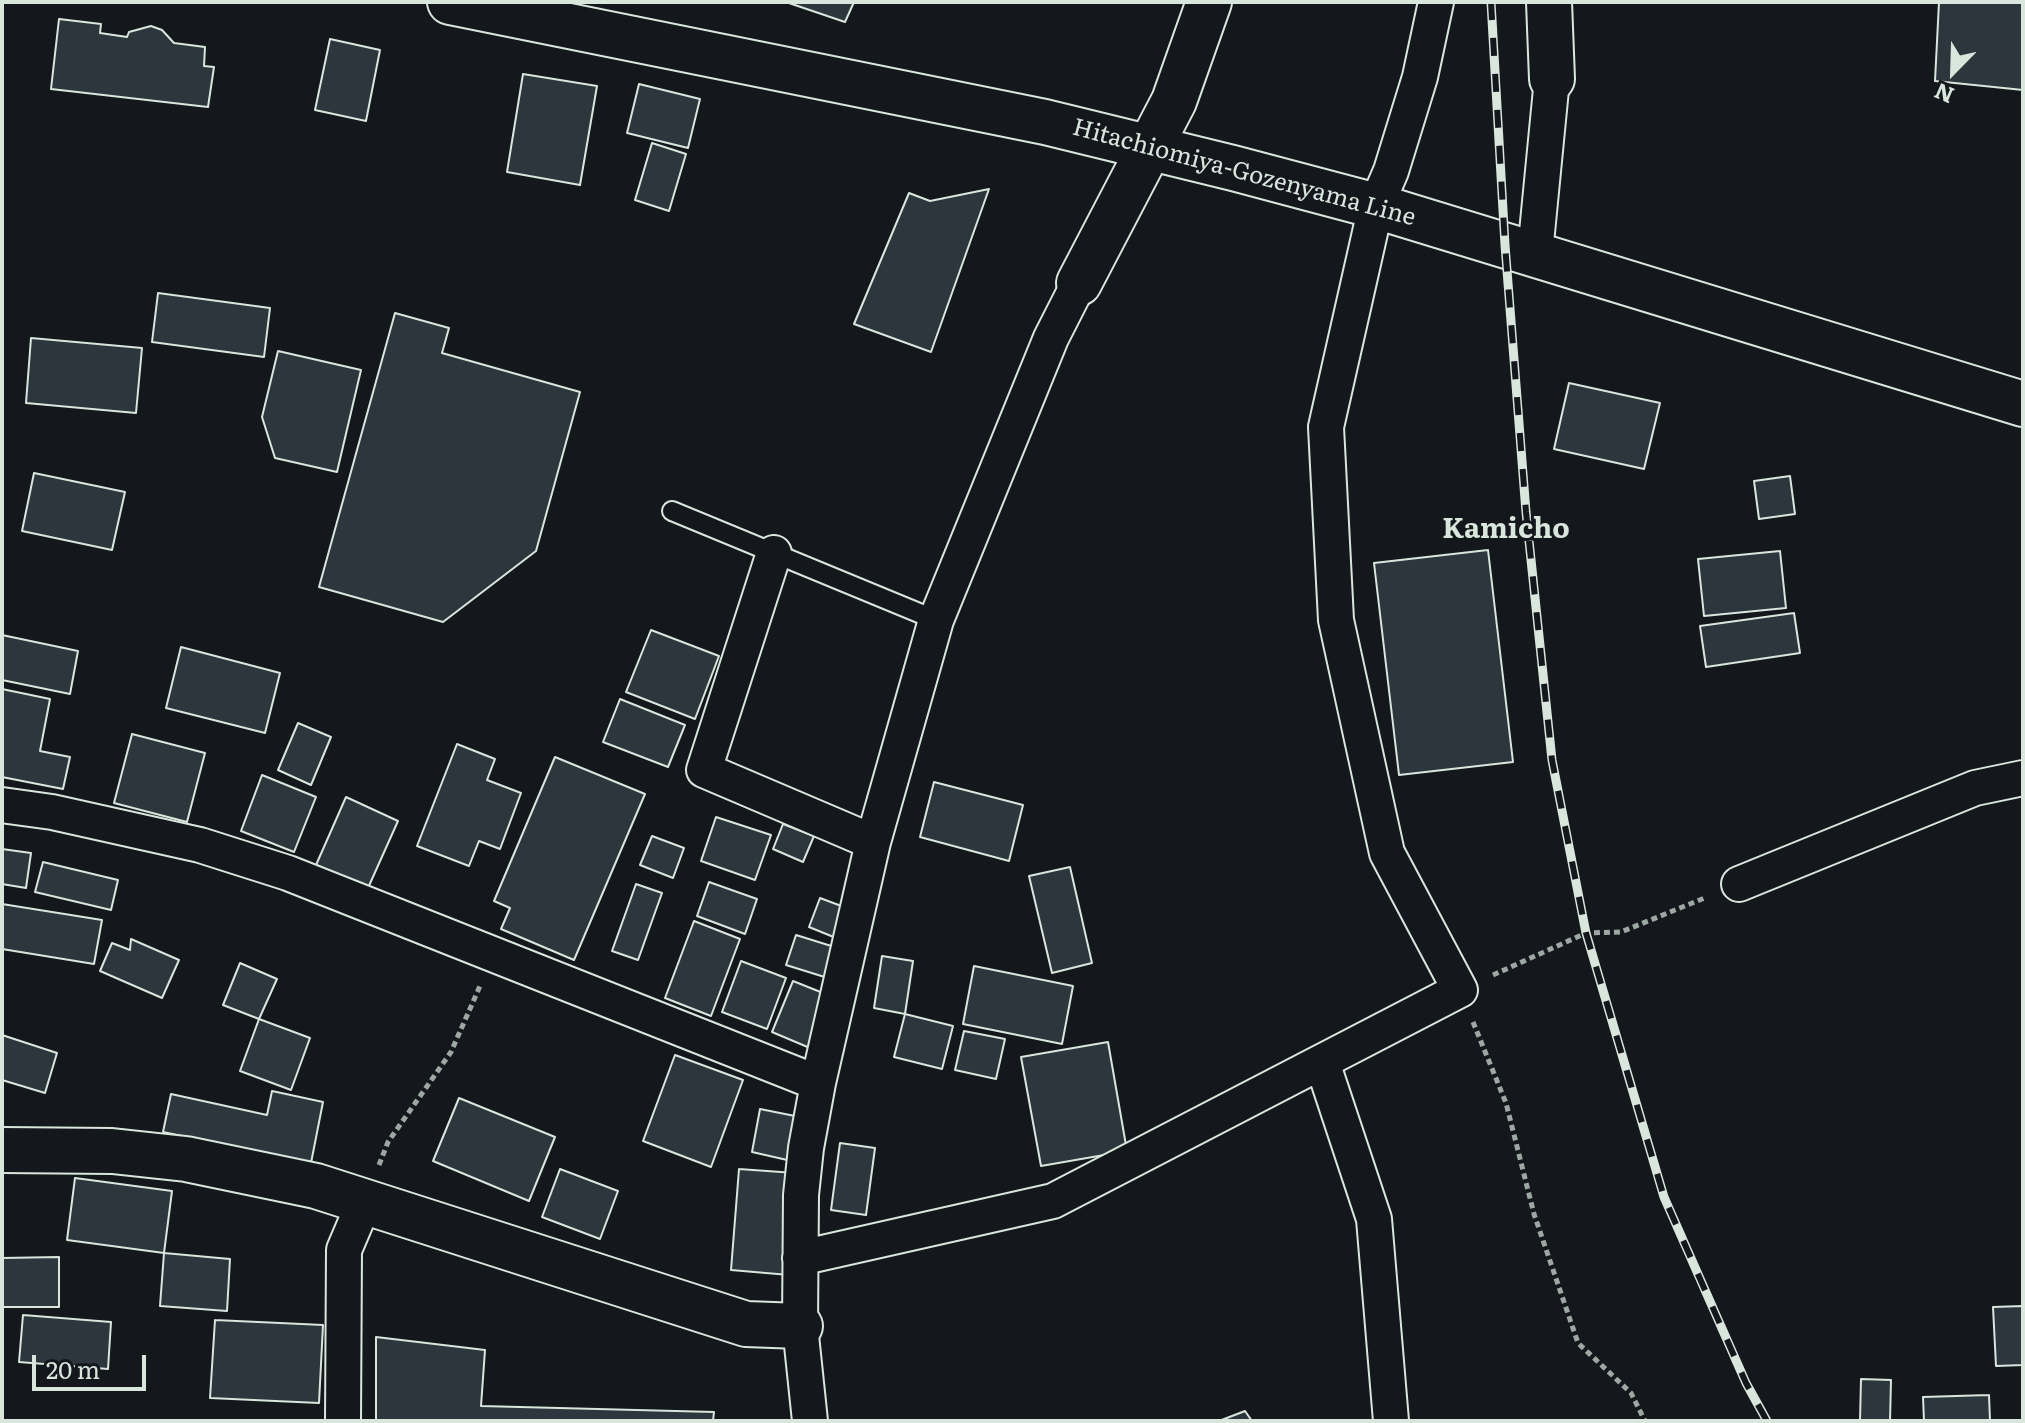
<!DOCTYPE html>
<html>
<head>
<meta charset="utf-8">
<style>
  body { margin:0 }
  #map { position:relative; width:2025px; height:1423px; overflow:hidden; background:#14181c; font-family:Literata,serif }
  canvas { display:block }
  .frame { position:absolute; inset:0; border:4px solid #d8e6dc; pointer-events:none }
  .north { position:absolute; left:1913px; top:32px; width:80px; height:80px; -webkit-text-stroke:6px #14181c; paint-order:stroke; rotate:203deg; font-size:22px; font-weight:700; line-height:32px; text-align:center; color:#d8e6dc }
  .north::after { content:''; display:block; margin:auto; width:28px; height:36px; background:#d8e6dc; clip-path:polygon(50% 0,100% 100%,50% 72%,0 100%) }
  .scale { position:absolute; left:32px; top:1355px; width:114px; height:36px; box-sizing:border-box; border:4px solid #d8e6dc; border-top:0; padding-left:10px; font-size:24px; line-height:28px; white-space:nowrap; color:#d8e6dc; -webkit-text-stroke:6px #14181c; paint-order:stroke }
</style>
</head>
<body>
<div id="map">
<canvas width="2025" height="1423"></canvas>
<div class="frame"></div>
<div class="north">N</div>
<div class="scale">20 m</div>
</div>
<script>
const context = document.querySelector('canvas').getContext('2d');
context.lineJoin = 'round';
function fill(path, color) { context.fillStyle = color; context.fill(path, 'evenodd'); }
const toPath = rows => new Path2D(rows.map(r => 'M' + r).join(''));
function trace(path, color, width, dash) { context.strokeStyle = color; context.lineWidth = width; context.lineCap = dash ? 'butt' : 'round'; context.setLineDash(dash || []); context.stroke(path); }
function drawText(font, color, halo, rows, align = 'center') {
  context.font = font + ' Literata,serif'; context.lineWidth = 6; context.setLineDash([]); context.textBaseline = 'middle'; context.strokeStyle = halo; context.fillStyle = color; for (const [text, x, y, turn = 0] of rows) {
    context.save(); context.translate(x, y); context.rotate((+turn || 0) * Math.PI / 180); context.textAlign = isNaN(turn) ? turn : align; if (halo) context.strokeText(text, 0, 0); context.fillText(text, 0, 0); context.restore();
  }
}
const building = toPath([
  [786,2,854,2,845,22,786,2],
  [1939,2,2023,2,2023,90,1935,81,1939,2],
  [59,19,101,24,100,33,127,37,129,32,151,26,162,30,174,43,205,47,204,66,214,67,208,107,51,89,59,19],
  [330,39,380,50,366,121,315,110,330,39],
  [523,74,597,86,580,185,507,172,523,74],
  [639,84,700,99,688,148,627,133,639,84],
  [652,143,686,154,669,211,635,200,652,143],
  [989,189,931,352,854,324,909,193,930,201,989,189],
  [158,293,270,308,264,357,152,342,158,293],
  [395,313,449,328,442,353,580,392,536,551,443,622,319,587,395,313],
  [31,338,142,348,136,413,26,403,31,338],
  [278,351,361,370,337,472,275,458,262,417,278,351],
  [1569,383,1660,403,1644,469,1554,449,1569,383],
  [34,473,125,492,112,550,22,531,34,473],
  [1790,476,1795,514,1759,519,1754,481,1790,476],
  [1488,550,1513,762,1399,775,1374,563,1488,550],
  [1780,551,1786,608,1704,616,1698,559,1780,551],
  [1794,613,1800,653,1706,667,1700,626,1794,613],
  [651,630,719,656,695,719,626,692,651,630],
  [2,635,78,651,70,694,2,680,2,635],
  [181,647,280,673,265,733,166,708,181,647],
  [2,689,50,699,40,751,70,757,63,789,2,777,2,689],
  [620,699,685,725,668,767,603,742,620,699],
  [298,723,331,737,311,785,278,770,298,723],
  [132,734,205,753,187,822,114,803,132,734],
  [457,744,495,759,487,780,521,793,500,849,479,841,469,866,417,846,457,744],
  [555,757,645,794,574,960,501,929,510,908,494,901,555,757],
  [262,775,316,797,294,852,241,831,262,775],
  [934,782,1023,805,1009,861,920,837,934,782],
  [346,797,398,821,368,888,316,865,346,797],
  [716,817,771,835,755,880,701,861,716,817],
  [783,824,814,836,803,862,773,849,783,824],
  [652,836,684,848,673,878,640,865,652,836],
  [2,849,31,853,26,888,2,884,2,849],
  [43,862,118,880,111,910,35,892,43,862],
  [1070,867,1092,963,1052,973,1029,876,1070,867],
  [709,882,757,899,745,934,697,916,709,882],
  [636,884,662,893,638,960,612,951,636,884],
  [820,898,852,910,841,940,809,927,820,898],
  [2,904,102,920,94,964,2,949,2,904],
  [694,921,740,939,711,1016,665,998,694,921],
  [796,935,841,949,831,979,786,965,796,935],
  [131,939,179,960,162,998,100,971,112,943,130,950,131,939],
  [882,956,913,961,905,1014,874,1008,882,956],
  [741,961,786,978,767,1029,722,1012,741,961],
  [240,963,277,979,259,1019,223,1005,240,963],
  [974,966,1073,986,1062,1044,963,1024,974,966],
  [793,981,823,993,817,1051,772,1032,793,981],
  [905,1014,953,1026,942,1069,894,1057,905,1014],
  [259,1019,310,1038,291,1090,240,1071,259,1019],
  [964,1031,1005,1039,996,1079,955,1070,964,1031],
  [2,1035,57,1053,45,1093,2,1080,2,1035],
  [1108,1042,1127,1151,1041,1166,1021,1057,1108,1042],
  [675,1055,743,1080,711,1167,643,1141,675,1055],
  [272,1091,323,1102,311,1163,163,1132,171,1094,267,1115,272,1091],
  [459,1098,555,1137,529,1201,433,1161,459,1098],
  [760,1109,805,1118,796,1162,752,1152,760,1109],
  [840,1143,875,1148,866,1215,831,1210,840,1143],
  [560,1169,618,1191,600,1239,542,1217,560,1169],
  [739,1169,795,1173,789,1275,731,1270,739,1169],
  [75,1178,172,1191,164,1253,67,1240,75,1178],
  [164,1253,230,1259,227,1311,160,1306,164,1253],
  [59,1257,59,1307,2,1307,2,1258,59,1257],
  [2023,1306,2023,1365,1996,1366,1993,1307,2023,1306],
  [23,1315,111,1322,108,1369,19,1362,23,1315],
  [215,1320,323,1325,319,1403,210,1398,215,1320],
  [376,1337,485,1350,481,1406,714,1412,713,1421,376,1421,376,1337],
  [1861,1379,1891,1380,1890,1421,1860,1421,1861,1379],
  [1989,1395,1990,1421,1924,1421,1923,1397,1989,1395],
  [1245,1411,1252,1421,1219,1421,1245,1411]
]);
fill(building, '#2c363c');
trace(building, '#d8e6dc', 2);
const lane = toPath([
  [672,511,936,620]
]);
const street = toPath([
  [1535,253,1552,79],
  [774,553,704,770,873,842],
  [2,805,52,812,200,845,288,873,818,1083],
  [1739,884,1975,788,2023,778],
  [1322,1062,1374,1219,1391,1421],
  [800,1258,1053,1201,1460,990,1387,853,1336,620,1326,427,1376,206,1391,171,1420,77,1436,2],
  [343,1421,344,1250,364,1203],
  [810,1421,800,1326,801,1195,806,1148,818,1083,873,842,936,620,1051,338,1079,283]
]);
const secondary = toPath([
  [1549,2,1552,79],
  [1079,283,1174,101,1209,2],
  [2,1150,112,1151,186,1159,316,1186,746,1324,800,1326]
]);
const primary = toPath([
  [450,2,1045,122,1233,168,1376,206,2023,404]
]);
trace(lane, '#d8e6dc', 22);
trace(street, '#d8e6dc', 38);
trace(secondary, '#d8e6dc', 48);
trace(primary, '#d8e6dc', 48);
trace(toPath([
  [1493,975,1586,933,1621,932,1707,897],
  [1473,1022,1506,1103,1534,1214,1578,1343,1631,1393,1645,1421],
  [379,1165,388,1142,451,1052,480,986]
]), '#9da8a2', 5, [6, 4]);
trace(lane, '#14181c', 18);
trace(street, '#14181c', 34);
trace(secondary, '#14181c', 44);
trace(primary, '#14181c', 44);
const rail = toPath([
  [1491,2,1505,245,1526,512,1552,760,1586,933,1664,1197,1746,1383,1767,1421]
]);
trace(rail, '#d8e6dc', 9);
trace(rail, '#14181c', 6, [18]);
drawText('24px', '#d8e6dc', '#14181c', [
  ["Hitachiomiya-Gozenyama Line",1244,173,15]
]);
drawText('bold 28px', '#d8e6dc', '#14181c', [
  ["Kamicho",1506,530]
]);
</script>
</body>
</html>
